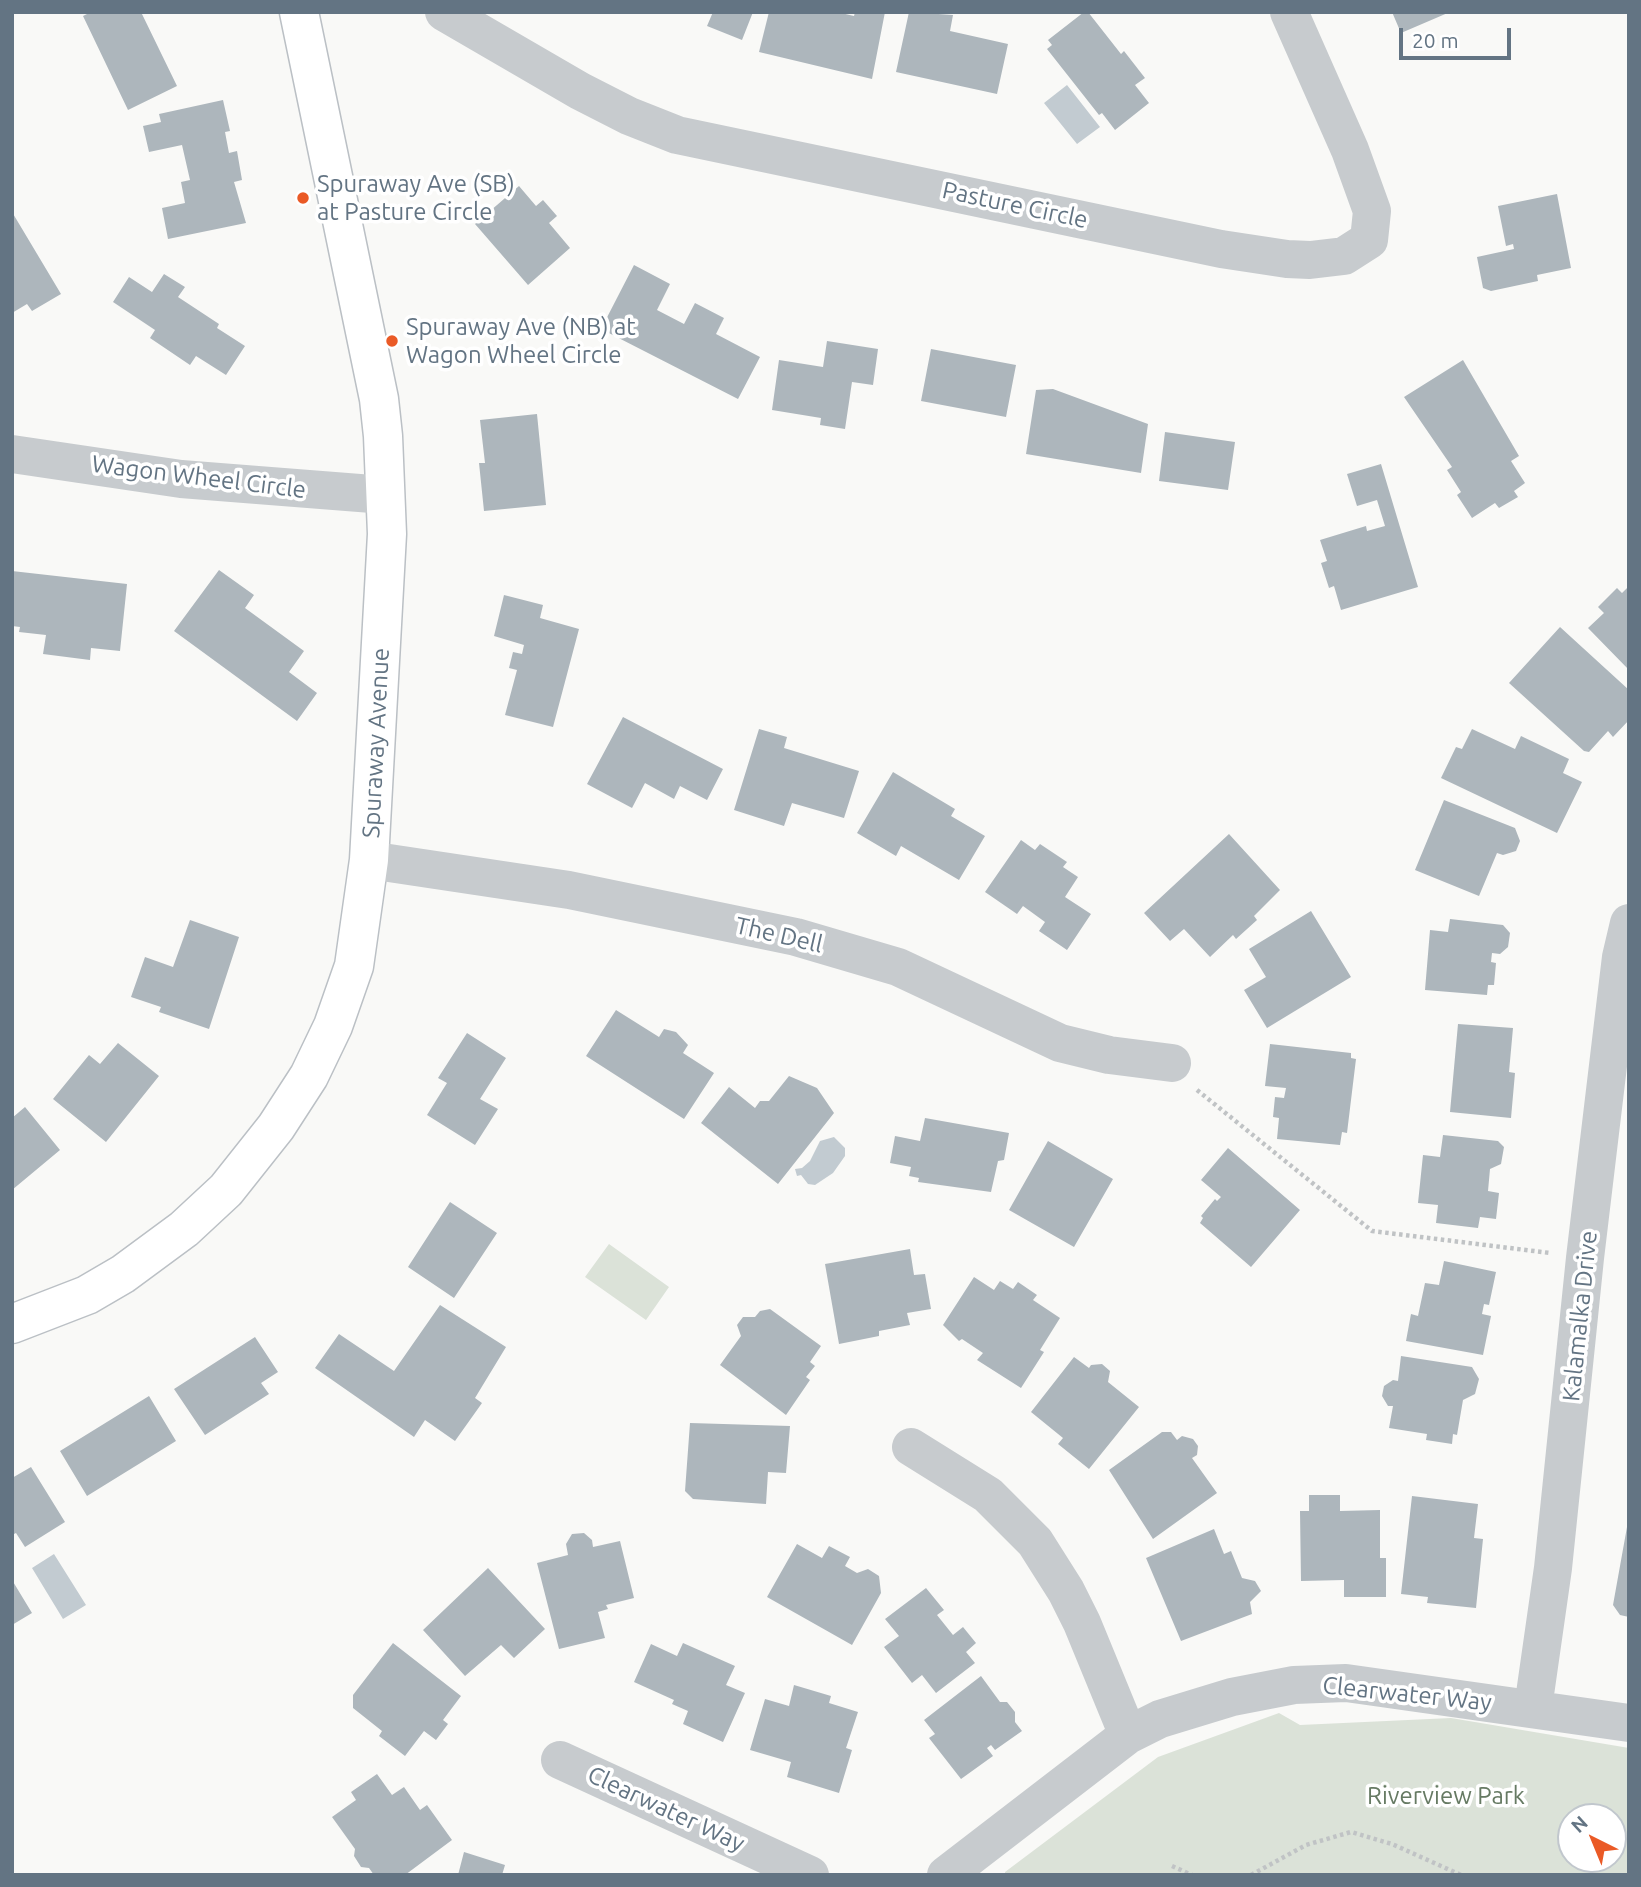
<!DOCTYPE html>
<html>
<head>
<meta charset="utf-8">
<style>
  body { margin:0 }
  #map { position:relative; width:1641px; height:1887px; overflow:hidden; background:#f9f9f7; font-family:Ubuntu,sans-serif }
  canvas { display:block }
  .frame { position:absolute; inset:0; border:14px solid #637483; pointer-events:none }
  .north { position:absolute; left:1557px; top:1803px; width:70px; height:70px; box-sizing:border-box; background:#fff; border:2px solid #c1c7cd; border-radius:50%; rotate:317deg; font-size:19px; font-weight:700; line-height:28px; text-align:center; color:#637483 }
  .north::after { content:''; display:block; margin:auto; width:24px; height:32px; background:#ea5a26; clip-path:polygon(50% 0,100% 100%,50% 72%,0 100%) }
  .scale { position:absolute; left:1399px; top:28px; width:112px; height:32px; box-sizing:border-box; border:4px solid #637483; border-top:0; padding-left:9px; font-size:21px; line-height:24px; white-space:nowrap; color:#637483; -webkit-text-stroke:5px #fff; paint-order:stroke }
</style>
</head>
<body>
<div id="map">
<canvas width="1641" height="1887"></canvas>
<div class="frame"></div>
<div class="north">N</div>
<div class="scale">20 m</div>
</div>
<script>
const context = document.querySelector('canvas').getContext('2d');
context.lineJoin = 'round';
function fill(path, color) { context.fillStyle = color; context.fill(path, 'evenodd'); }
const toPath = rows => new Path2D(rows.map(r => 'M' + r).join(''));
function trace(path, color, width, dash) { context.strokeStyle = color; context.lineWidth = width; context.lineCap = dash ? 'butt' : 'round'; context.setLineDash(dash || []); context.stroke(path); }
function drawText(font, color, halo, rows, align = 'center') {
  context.font = font + ' Ubuntu,sans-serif'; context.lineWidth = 7; context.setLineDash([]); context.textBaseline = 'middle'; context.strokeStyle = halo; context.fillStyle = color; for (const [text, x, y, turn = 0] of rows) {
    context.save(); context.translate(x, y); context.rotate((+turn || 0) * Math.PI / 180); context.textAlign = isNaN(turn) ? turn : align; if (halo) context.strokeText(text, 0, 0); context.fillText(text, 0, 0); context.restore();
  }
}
fill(toPath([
  [609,1244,669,1287,646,1320,585,1277],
  [1279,1713,1300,1725,1451,1718,1629,1748,1629,1875,1005,1875,1005,1872,1158,1757],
  [1571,1817,1613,1817,1613,1859,1571,1859]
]), '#dbe2d8');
fill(toPath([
  [1067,85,1100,127,1077,144,1044,103],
  [834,1137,845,1148,845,1156,833,1173,815,1185,808,1184,801,1175,797,1176,795,1169,802,1168,810,1161,820,1141],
  [54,1554,86,1605,63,1619,32,1568]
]), '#c2cbd1');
fill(toPath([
  [91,12,141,12,177,86,128,110,83,16],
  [713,12,753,12,742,40,707,26],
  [769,12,837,12,854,16,855,12,885,12,872,79,759,52],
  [909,12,953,15,950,31,1008,44,997,94,896,72],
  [1084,12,1088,12,1121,54,1124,51,1145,78,1135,85,1149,103,1115,130,1102,113,1099,115,1047,49,1052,45,1048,40],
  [1392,12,1450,12,1401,33],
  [223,100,230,131,225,132,229,153,237,151,242,180,234,182,246,223,168,239,162,208,185,203,181,182,190,180,182,145,149,152,143,126,161,122,159,114],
  [519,186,536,206,543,200,557,216,549,223,570,248,528,285,475,224],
  [1557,194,1571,268,1537,275,1538,281,1491,291,1483,288,1477,257,1514,249,1513,244,1506,246,1498,206],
  [12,212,61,294,32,311,27,304,12,313],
  [634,265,670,284,657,310,684,324,695,303,724,318,716,334,760,357,738,399,601,329],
  [164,274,185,287,178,297,219,324,217,328,245,346,226,375,196,356,190,365,150,338,155,330,113,302,129,277,152,292],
  [827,341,878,349,873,385,852,382,845,429,820,425,821,418,772,410,779,360,823,367],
  [931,349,1016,365,1006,417,921,401],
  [1463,360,1519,456,1511,461,1525,483,1514,491,1518,497,1499,508,1495,503,1472,518,1457,495,1461,492,1447,470,1452,467,1404,397],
  [1053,389,1148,424,1141,473,1026,454,1036,390],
  [537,414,546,505,484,511,479,463,485,463,480,420],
  [1165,432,1235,442,1228,490,1159,481],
  [1381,464,1418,587,1341,610,1334,586,1329,588,1321,563,1327,561,1320,540,1366,526,1367,531,1385,526,1377,500,1357,506,1347,474],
  [219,570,254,595,245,608,304,651,289,672,317,693,297,721,174,631],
  [12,571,127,584,120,651,91,648,90,660,43,654,46,635,19,632,20,627,12,626],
  [1629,586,1629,670,1588,628,1604,613,1598,607,1617,588,1622,593],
  [504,595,543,605,540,618,579,629,553,727,505,715,517,670,509,668,513,652,522,654,524,645,494,636],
  [1560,627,1629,690,1629,720,1613,737,1608,731,1589,752,1584,751,1509,683],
  [623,717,723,769,707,800,680,786,674,799,645,783,632,808,587,784],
  [759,729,787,737,784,748,859,771,844,818,792,803,784,826,734,810],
  [1472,729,1515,749,1521,736,1569,759,1563,773,1582,782,1557,833,1441,778,1456,747,1462,749],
  [893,772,955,809,951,816,985,836,959,880,901,846,896,856,857,833],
  [1444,800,1515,828,1520,841,1516,851,1503,855,1497,853,1479,896,1415,870],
  [1229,834,1280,890,1254,916,1257,920,1236,939,1233,935,1210,957,1184,929,1170,941,1144,913],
  [1021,840,1035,850,1040,844,1067,862,1063,867,1078,877,1065,897,1091,914,1067,950,1039,931,1045,922,1023,906,1017,914,985,892],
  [1311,911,1351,977,1267,1028,1244,990,1266,977,1249,949],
  [1450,919,1503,925,1510,933,1508,947,1500,954,1492,953,1491,962,1496,963,1494,985,1488,985,1487,995,1425,990,1430,930,1448,932],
  [190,920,239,937,209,1029,159,1012,161,1007,131,997,145,957,173,967],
  [616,1010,659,1037,664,1029,676,1032,688,1045,683,1053,714,1073,684,1119,586,1056],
  [1458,1024,1513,1028,1509,1072,1515,1073,1511,1118,1450,1112],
  [467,1033,506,1058,480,1099,498,1109,475,1145,427,1115,447,1083,438,1078],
  [118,1043,159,1076,106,1142,53,1099,89,1055,100,1064],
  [1270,1044,1351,1053,1351,1058,1356,1059,1347,1133,1342,1132,1340,1145,1277,1139,1279,1118,1273,1117,1275,1097,1284,1098,1286,1088,1265,1086],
  [789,1076,817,1088,834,1113,778,1184,701,1123,729,1087,755,1108,760,1101,769,1101],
  [25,1107,60,1150,12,1190,12,1118],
  [925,1118,1009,1133,1004,1160,998,1161,991,1192,918,1182,919,1178,909,1176,911,1167,890,1163,895,1136,920,1141],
  [1443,1135,1498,1141,1504,1147,1501,1164,1490,1169,1488,1191,1499,1193,1496,1219,1480,1217,1478,1228,1436,1223,1438,1205,1418,1203,1423,1155,1440,1157],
  [1048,1141,1113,1179,1074,1247,1009,1210],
  [1228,1148,1300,1210,1251,1267,1200,1223,1203,1218,1201,1216,1215,1199,1217,1201,1221,1197,1201,1180],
  [450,1202,497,1233,454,1298,408,1267],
  [910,1249,914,1275,925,1274,931,1309,907,1313,910,1325,879,1331,879,1336,839,1344,825,1264],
  [1444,1261,1496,1272,1489,1305,1484,1304,1482,1314,1491,1316,1483,1355,1406,1341,1411,1314,1418,1316,1425,1283,1439,1285],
  [974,1277,994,1290,1000,1281,1013,1289,1018,1282,1037,1295,1033,1300,1060,1318,1040,1350,1044,1352,1021,1388,977,1360,983,1353,962,1339,959,1341,943,1325],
  [440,1305,506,1347,475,1398,482,1403,455,1441,425,1420,414,1437,315,1368,339,1334,394,1371],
  [770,1309,821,1346,810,1362,815,1366,806,1377,810,1380,786,1415,720,1365,741,1336,737,1325,743,1317,755,1317,760,1311],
  [255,1337,278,1372,261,1383,269,1394,205,1435,174,1389],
  [1401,1356,1472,1367,1479,1379,1475,1394,1463,1400,1457,1435,1453,1434,1452,1444,1426,1440,1427,1434,1389,1428,1393,1406,1388,1406,1382,1396,1384,1386,1393,1380,1398,1381],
  [1074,1357,1089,1368,1091,1365,1102,1364,1110,1371,1108,1382,1139,1407,1089,1469,1058,1444,1063,1438,1031,1412],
  [149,1396,176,1441,87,1496,60,1451],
  [690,1423,790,1426,786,1473,768,1472,766,1504,693,1499,685,1491],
  [1162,1432,1171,1432,1177,1440,1182,1436,1193,1439,1198,1446,1197,1455,1192,1458,1217,1493,1153,1539,1109,1470],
  [31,1467,65,1522,25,1547,16,1533,12,1535,12,1478],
  [1309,1495,1340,1495,1340,1511,1380,1510,1380,1558,1386,1558,1386,1597,1344,1597,1344,1580,1301,1581,1300,1511,1309,1511],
  [1412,1496,1478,1504,1474,1538,1483,1539,1476,1608,1427,1603,1428,1597,1401,1594],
  [1627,1527,1629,1527,1629,1617,1620,1615,1613,1605],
  [1214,1529,1224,1554,1231,1551,1242,1578,1255,1581,1261,1591,1250,1602,1252,1614,1181,1641,1146,1558],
  [584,1533,592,1540,593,1547,620,1541,634,1598,606,1605,608,1609,598,1612,605,1638,559,1649,537,1563,568,1555,566,1544,572,1534],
  [797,1544,822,1558,829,1546,850,1557,845,1566,857,1573,868,1569,879,1576,881,1593,852,1645,767,1597],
  [488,1568,545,1629,514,1658,501,1645,465,1676,423,1630],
  [12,1580,32,1613,12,1625],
  [926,1588,944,1610,937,1615,953,1635,963,1627,976,1643,966,1652,975,1663,936,1693,922,1675,912,1683,884,1647,899,1636,885,1619],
  [393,1643,461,1696,443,1720,448,1724,436,1740,424,1731,405,1756,379,1736,382,1731,353,1708,353,1695],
  [683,1643,735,1666,726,1685,745,1693,723,1742,683,1724,688,1711,672,1704,674,1700,634,1682,651,1644,677,1656],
  [981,1676,1000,1702,1007,1702,1015,1712,1015,1722,1022,1731,995,1750,991,1745,987,1748,993,1756,961,1779,929,1738,935,1734,924,1720],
  [794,1685,831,1696,829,1703,858,1712,846,1748,852,1750,839,1793,787,1777,791,1762,750,1750,765,1699,789,1706],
  [377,1774,392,1795,404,1787,420,1810,427,1805,452,1840,405,1875,374,1875,369,1868,361,1867,354,1856,355,1849,332,1817,356,1800,351,1792],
  [464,1852,505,1865,502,1875,458,1875]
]), '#adb6bc');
const secondary = toPath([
  [12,1324,87,1295,123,1274,184,1229,226,1190,276,1127,309,1076,333,1026,354,966,369,860,387,534,383,436,379,399,299,12]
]);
trace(secondary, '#bbc0c5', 41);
trace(toPath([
  [1197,1090,1372,1231,1550,1253],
  [1172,1866,1192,1875],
  [1251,1875,1306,1845,1351,1832,1392,1844,1461,1875]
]), '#c0c3c5', 4.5, [3.5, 3.5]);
trace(toPath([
  [444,12,580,91,629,116,677,135,1221,249,1287,259,1310,260,1344,256,1369,240,1372,211,1350,150,1289,12],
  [12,454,181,479,385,495],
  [369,860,569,890,796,937,898,967,1060,1043,1109,1055,1172,1063],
  [911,1447,988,1495,1035,1542,1066,1591,1082,1623,1128,1735],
  [1533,1708,1553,1568,1585,1258,1621,957,1629,923],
  [560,1760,810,1875],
  [946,1875,1128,1735,1160,1719,1232,1697,1294,1685,1346,1683,1629,1723]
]), '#c7cbce', 38);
trace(secondary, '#fff', 38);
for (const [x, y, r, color] of [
  [303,198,7,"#ea5a26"],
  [392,341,7,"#ea5a26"]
]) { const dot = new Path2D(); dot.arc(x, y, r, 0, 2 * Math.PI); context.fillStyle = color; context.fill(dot); trace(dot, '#fff', 2.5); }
drawText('24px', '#637483', '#fff', [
  ["Spuraway Ave (SB)",317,184],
  ["at Pasture Circle",317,212],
  ["Spuraway Ave (NB) at",406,327],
  ["Wagon Wheel Circle",406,355]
], 'left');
drawText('24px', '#637483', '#fff', [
  ["Pasture Circle",1015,205,12],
  ["Wagon Wheel Circle",199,477,7],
  ["Spuraway Avenue",376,743,-87],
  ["The Dell",779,935,13],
  ["Kalamalka Drive",1580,1316,-84],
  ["Clearwater Way",1407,1694,6],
  ["Clearwater Way",666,1809,25]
]);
drawText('24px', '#667a63', '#fff', [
  ["Riverview Park",1446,1796]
]);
</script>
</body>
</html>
